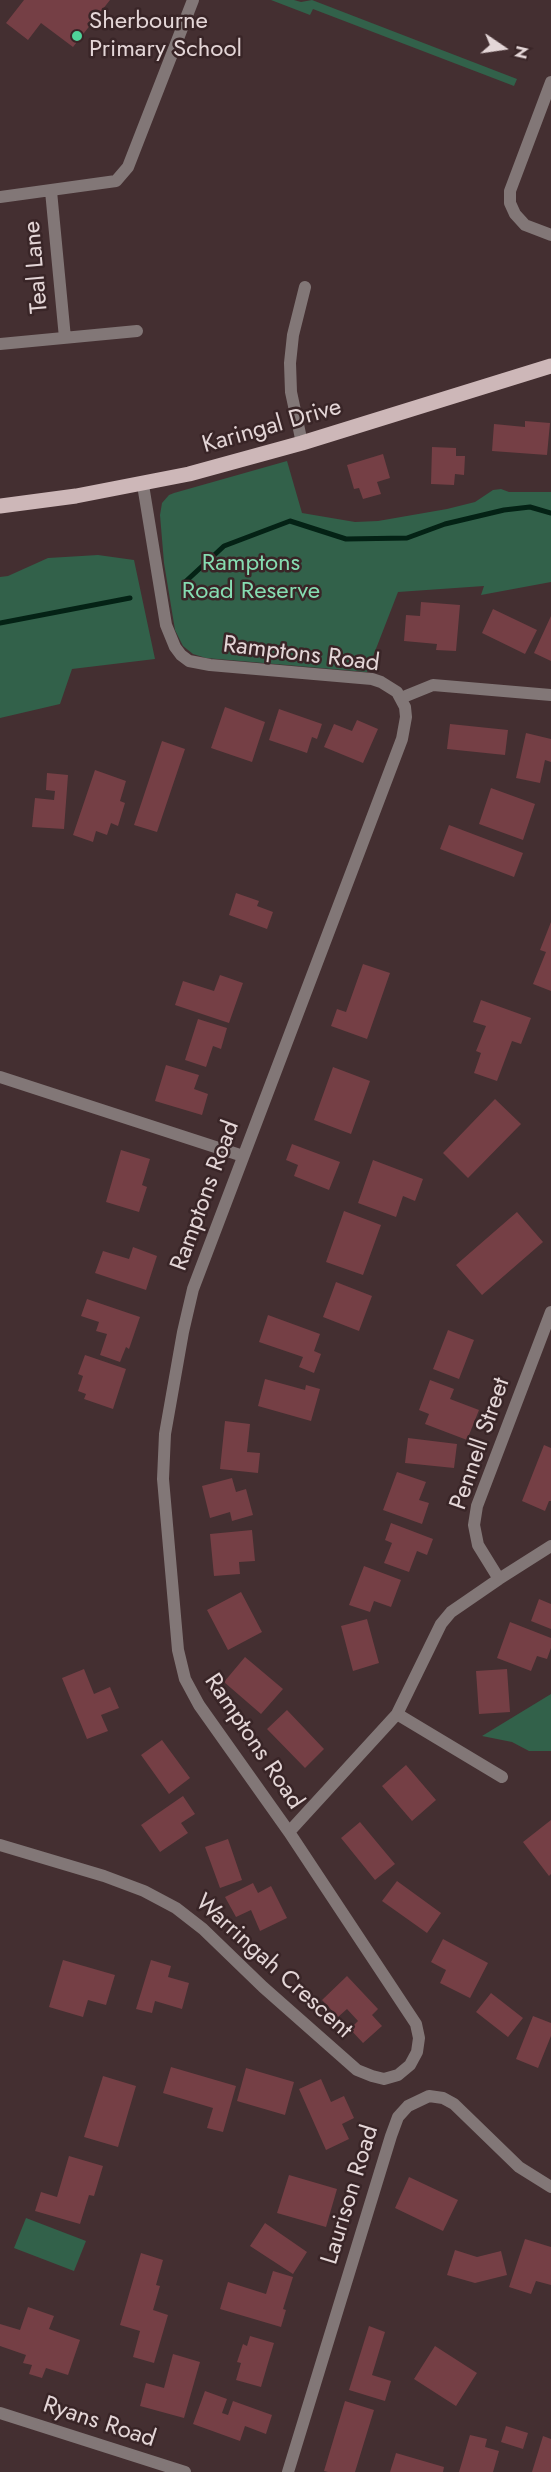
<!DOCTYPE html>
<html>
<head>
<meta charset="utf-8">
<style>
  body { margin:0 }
  #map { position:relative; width:551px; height:2472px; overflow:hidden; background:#442f31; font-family:Jost,sans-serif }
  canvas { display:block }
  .north { position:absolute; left:473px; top:18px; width:60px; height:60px; -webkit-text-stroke:4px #392527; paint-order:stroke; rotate:103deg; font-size:16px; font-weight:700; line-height:24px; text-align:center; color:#e4d6d7 }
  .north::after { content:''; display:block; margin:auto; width:21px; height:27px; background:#e4d6d7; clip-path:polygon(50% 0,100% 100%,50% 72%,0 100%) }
</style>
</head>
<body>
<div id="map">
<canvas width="551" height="2472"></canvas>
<div class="north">N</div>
</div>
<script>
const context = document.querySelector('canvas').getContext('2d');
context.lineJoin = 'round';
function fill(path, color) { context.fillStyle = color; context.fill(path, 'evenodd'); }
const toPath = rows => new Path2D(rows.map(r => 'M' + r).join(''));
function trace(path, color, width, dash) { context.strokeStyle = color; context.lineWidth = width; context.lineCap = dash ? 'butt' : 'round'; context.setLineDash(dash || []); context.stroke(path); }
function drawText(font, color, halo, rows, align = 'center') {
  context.font = font + ' Jost,sans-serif'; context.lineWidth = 5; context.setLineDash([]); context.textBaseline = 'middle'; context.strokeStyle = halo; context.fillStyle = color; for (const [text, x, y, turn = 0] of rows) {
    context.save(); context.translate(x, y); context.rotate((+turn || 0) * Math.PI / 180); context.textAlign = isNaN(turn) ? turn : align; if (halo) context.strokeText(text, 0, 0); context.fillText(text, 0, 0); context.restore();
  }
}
fill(toPath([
  [271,0,294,0,301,2,312,0,517,79,514,86,313,9,310,15],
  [287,461,302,513,355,522,378,521,447,509,475,502,493,490,501,489,509,492,551,492,551,582,481,595,484,586,398,592,367,672,206,658,193,654,183,646,175,630,164,563,160,515,162,503,169,495,174,493],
  [98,555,134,560,155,659,72,669,60,704,0,718,0,577,8,576,48,558],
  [551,1694,551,1751,529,1751,512,1742,482,1736],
  [26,2218,86,2241,74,2271,14,2248]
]), '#32614a');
trace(toPath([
  [184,583,224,546,290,521,346,539,407,538,445,524,504,510,530,507,551,513],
  [0,623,130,598]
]), '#042215', 5);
fill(toPath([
  [24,0,110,0,73,47,41,23,28,40,6,23],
  [525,421,550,423,547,455,492,451,494,424,525,427],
  [432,447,456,448,456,456,465,456,464,475,455,474,454,485,431,484],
  [383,454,390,478,377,482,381,494,363,499,359,488,354,489,347,465],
  [421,602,460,605,456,651,436,650,437,644,404,641,406,615,420,616],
  [493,609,537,630,525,654,482,633],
  [551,616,551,661,534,653],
  [225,707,265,722,252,762,211,748],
  [279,709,322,724,317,739,312,737,307,753,269,740],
  [357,720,378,729,363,763,324,747,334,724,352,731],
  [450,724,508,730,505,755,447,749],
  [526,733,551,739,551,762,545,760,540,783,516,778],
  [162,741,185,749,157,832,134,825],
  [95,770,126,781,120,801,125,803,118,826,111,823,107,835,96,831,93,842,73,835],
  [47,773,68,775,64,829,32,827,35,798,54,800,55,791,46,790],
  [491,788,535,804,523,840,479,824],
  [449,825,523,853,514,877,440,849],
  [236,893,259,901,257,906,273,912,267,929,229,915],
  [551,922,551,991,533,984,546,952,540,950],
  [363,964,390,973,367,1039,331,1026,337,1009,346,1012],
  [220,975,243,983,229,1023,175,1005,183,981,214,991],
  [481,1000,531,1018,521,1044,512,1041,497,1081,474,1073,481,1053,476,1051,486,1026,473,1022],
  [198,1019,227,1028,221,1049,213,1046,206,1067,185,1060],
  [166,1065,199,1075,194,1089,208,1094,202,1115,155,1101],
  [333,1067,370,1081,351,1134,314,1120],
  [495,1099,521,1124,468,1178,443,1153],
  [292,1144,340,1162,329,1190,294,1176,298,1165,286,1160],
  [121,1150,150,1159,142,1185,147,1187,139,1212,106,1202],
  [373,1160,423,1179,415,1201,403,1196,396,1217,358,1203],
  [344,1211,381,1225,363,1275,326,1262],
  [517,1212,543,1242,482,1295,456,1265],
  [133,1247,157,1256,146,1290,95,1273,103,1251,129,1259],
  [336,1282,372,1296,359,1331,323,1317],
  [87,1299,140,1317,129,1349,126,1347,120,1362,100,1355,107,1334,96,1331,99,1322,81,1316],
  [268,1315,320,1334,314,1351,321,1354,314,1373,299,1367,303,1357,259,1342],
  [448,1330,474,1340,459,1379,433,1369],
  [85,1355,126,1369,113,1409,84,1399,86,1394,78,1391,83,1376,78,1374],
  [265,1379,305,1390,306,1385,320,1389,311,1421,258,1406],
  [430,1380,454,1389,450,1399,479,1410,467,1440,425,1424,429,1414,419,1410],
  [225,1421,250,1424,247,1452,260,1453,258,1473,220,1469],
  [408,1438,457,1444,454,1468,405,1463],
  [544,1445,551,1448,551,1501,549,1501,545,1511,522,1501],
  [397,1472,426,1482,419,1500,429,1503,422,1524,383,1510],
  [232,1478,236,1492,246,1489,253,1515,232,1521,230,1512,210,1518,202,1486],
  [391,1523,433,1539,427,1555,417,1551,409,1572,384,1563,392,1543,385,1540],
  [252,1530,255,1561,239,1562,240,1574,214,1576,210,1534],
  [364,1566,401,1580,391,1607,374,1601,370,1612,349,1605],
  [241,1592,262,1632,228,1650,207,1610],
  [539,1599,551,1604,551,1629,531,1621],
  [367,1619,379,1663,353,1671,341,1626],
  [510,1622,551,1638,551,1648,547,1659,537,1656,531,1671,497,1658],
  [245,1657,283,1689,261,1714,224,1682],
  [84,1669,94,1694,110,1687,119,1708,101,1715,108,1731,87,1739,62,1678],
  [507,1669,510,1712,479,1714,476,1671],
  [287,1710,324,1749,305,1768,267,1729],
  [162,1740,190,1778,169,1794,141,1755],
  [406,1765,436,1800,412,1821,382,1786],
  [183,1796,195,1814,181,1823,188,1833,160,1852,141,1825],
  [551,1820,551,1874,549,1876,523,1842],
  [360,1822,395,1864,375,1880,341,1838],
  [228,1839,242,1880,220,1888,205,1847],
  [397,1881,441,1913,427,1933,382,1901],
  [253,1883,258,1893,271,1886,287,1918,260,1931,251,1910,236,1917,225,1897],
  [443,1939,488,1963,470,1998,440,1983,446,1970,431,1962],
  [63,1960,115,1975,106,2005,88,2000,83,2017,49,2007],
  [151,1960,171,1966,168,1977,189,1983,182,2009,155,2001,152,2013,136,2009],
  [347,1976,378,2009,372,2015,382,2026,363,2043,350,2029,358,2021,347,2009,338,2017,322,2000],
  [491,1993,523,2018,508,2037,476,2012],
  [533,2016,551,2023,551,2036,538,2068,516,2059],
  [171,2067,236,2086,223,2132,207,2128,213,2108,163,2093],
  [246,2068,294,2082,285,2115,237,2101],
  [103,2076,136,2086,118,2147,84,2137],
  [321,2079,331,2102,344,2096,354,2118,342,2124,349,2139,326,2150,299,2089],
  [69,2156,103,2166,94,2196,89,2195,80,2224,35,2211,41,2192,57,2197],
  [289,2175,337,2189,326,2227,277,2213],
  [409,2177,458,2200,443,2231,395,2208],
  [265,2223,307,2252,293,2274,250,2246],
  [525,2239,551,2247,551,2285,536,2281,531,2294,509,2287],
  [455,2250,477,2257,501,2251,507,2275,475,2283,447,2275],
  [141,2253,163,2260,156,2285,160,2286,153,2310,168,2315,154,2363,133,2357,140,2331,120,2325],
  [273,2271,293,2277,283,2309,286,2310,281,2327,220,2309,228,2282,266,2294],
  [28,2307,54,2316,49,2329,80,2340,68,2375,46,2368,42,2378,29,2374,32,2365,23,2363,26,2355,0,2346,0,2324,20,2330],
  [369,2326,385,2332,372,2375,391,2381,385,2401,349,2390],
  [250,2336,274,2343,261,2387,236,2380,241,2363,237,2362,243,2344,247,2346],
  [435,2346,477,2373,456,2406,414,2379],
  [173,2354,200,2362,184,2418,140,2406,146,2383,164,2388],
  [205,2391,227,2399,222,2413,228,2415,233,2401,272,2415,266,2434,245,2426,240,2441,193,2424],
  [345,2401,374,2410,355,2472,328,2472,324,2471],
  [506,2426,528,2433,523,2449,501,2442],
  [470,2435,487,2439,485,2447,499,2451,493,2472,459,2472],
  [543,2436,551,2439,551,2472,532,2472],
  [396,2453,444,2467,443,2472,390,2472]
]), '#753f45');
trace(toPath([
  [551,82,510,191,510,203,515,214,525,225,551,235],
  [51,191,65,338],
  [0,197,116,181,128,167,193,0],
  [0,344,137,331],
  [302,443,291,392,290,363,293,335,305,287],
  [401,698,433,685,551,695],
  [0,1077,243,1156],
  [499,1579,551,1546],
  [397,1714,502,1777],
  [289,1832,397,1714,441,1624,451,1612,499,1579,478,1545,474,1525,477,1506,551,1312],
  [0,1845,104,1876,144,1891,176,1908,203,1929,263,1987,357,2070,372,2076,384,2079,398,2075,410,2065,417,2052,419,2038,416,2024,289,1832,199,1705,185,1679,178,1650,163,1479,165,1434,183,1332,193,1289,402,739,406,717,405,707,397,692,381,682,372,679,210,665,189,661,181,655,175,647,166,625,143,485],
  [0,2413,185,2472],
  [288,2472,391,2136,398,2117,408,2106,429,2096,443,2098,454,2104,519,2167,551,2187]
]), '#827777', 12);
trace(toPath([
  [0,506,76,496,189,474,302,443,551,366]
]), '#cdb7b8', 15);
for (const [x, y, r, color] of [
  [77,36,6,"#4fd399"]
]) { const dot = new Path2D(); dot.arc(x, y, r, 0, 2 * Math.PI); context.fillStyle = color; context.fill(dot); trace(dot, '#392527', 2); }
drawText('24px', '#e4d6d7', '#392527', [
  ["Sherbourne",89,22],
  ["Primary School",89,50]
], 'left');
drawText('24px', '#e4d6d7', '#392527', [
  ["Teal Lane",37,267,-95],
  ["Karingal Drive",272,427,-16],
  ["Ramptons Road",301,655,7],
  ["Ramptons Road",206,1196,-70],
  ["Pennell Street",481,1444,-71],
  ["Ramptons Road",253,1742,56],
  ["Warringah Crescent",273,1967,42],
  ["Laurison Road",351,2195,-73],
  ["Ryans Road",99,2423,18]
]);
drawText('24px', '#86dcb1', '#392527', [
  ["Ramptons",251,564],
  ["Road Reserve",251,592]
]);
</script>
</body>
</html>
